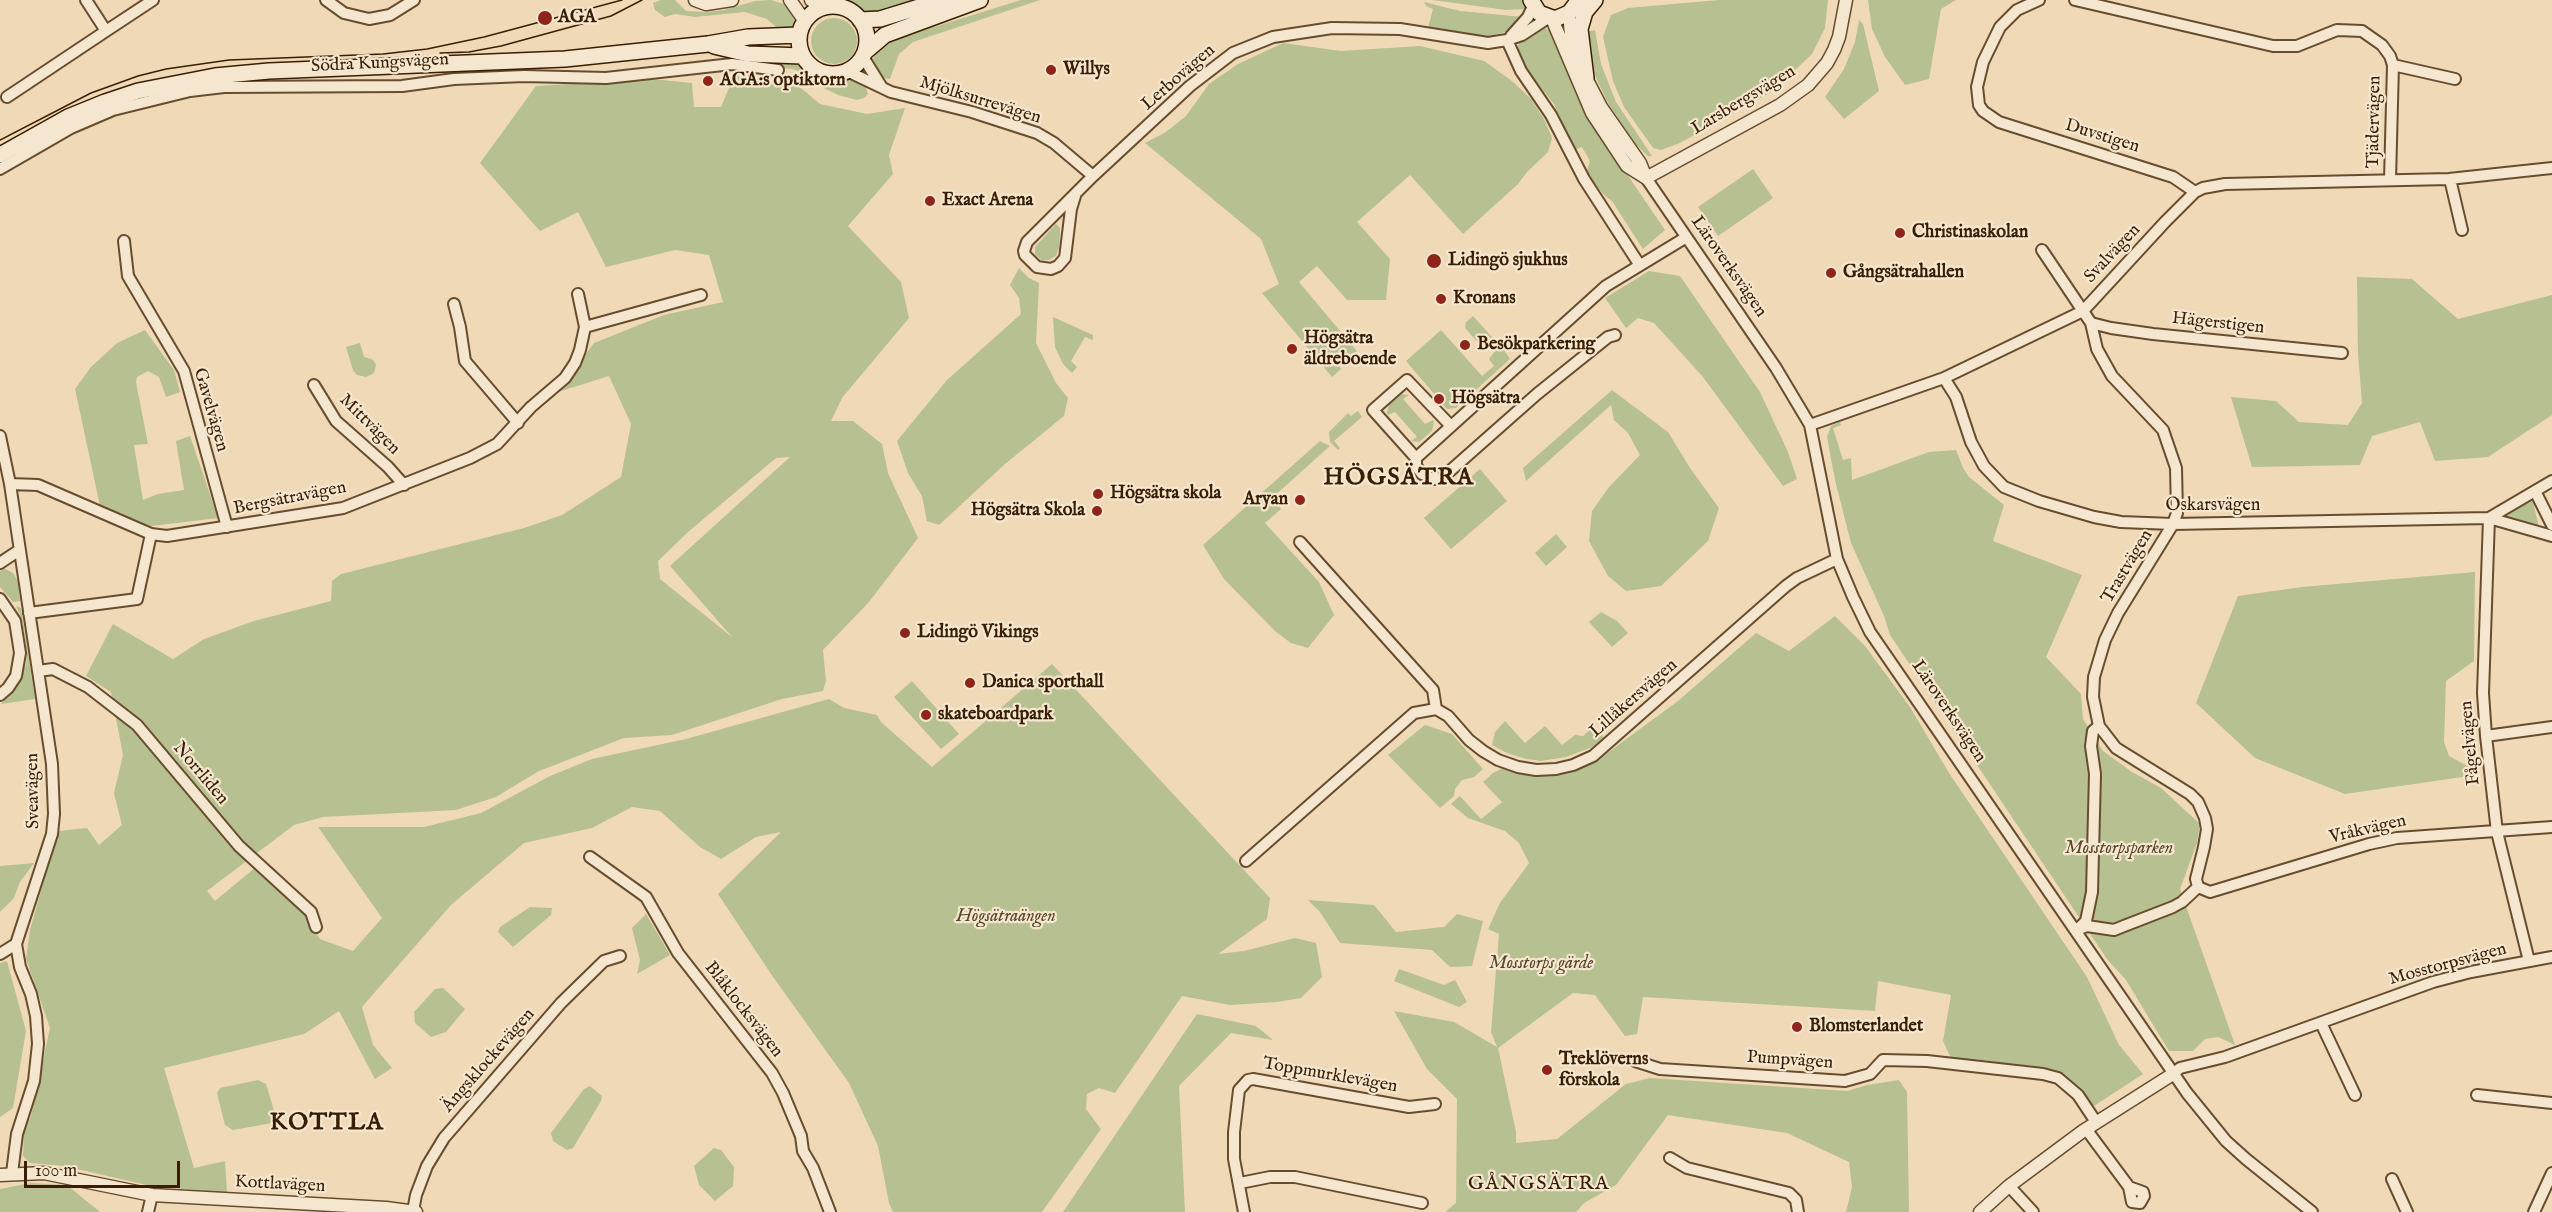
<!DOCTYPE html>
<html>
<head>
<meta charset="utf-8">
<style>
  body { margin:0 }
  #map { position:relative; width:2552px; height:1212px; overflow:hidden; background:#f0d9b7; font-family:"IM FELL English",serif }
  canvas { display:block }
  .scale { position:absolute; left:24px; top:1161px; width:156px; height:27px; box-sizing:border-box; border:3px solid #391e01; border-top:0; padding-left:8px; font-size:18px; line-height:21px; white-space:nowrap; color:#391e01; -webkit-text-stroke:4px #f5e6d0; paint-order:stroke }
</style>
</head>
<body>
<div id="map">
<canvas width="2552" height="1212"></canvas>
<div class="scale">100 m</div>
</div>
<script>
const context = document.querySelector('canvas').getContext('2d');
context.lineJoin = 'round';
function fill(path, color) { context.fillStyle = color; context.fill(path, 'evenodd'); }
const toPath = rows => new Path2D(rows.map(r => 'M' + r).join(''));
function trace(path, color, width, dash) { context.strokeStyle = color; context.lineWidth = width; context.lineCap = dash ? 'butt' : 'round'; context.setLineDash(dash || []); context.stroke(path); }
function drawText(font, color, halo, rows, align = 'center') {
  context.font = font + ' "IM FELL English",serif'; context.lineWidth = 4.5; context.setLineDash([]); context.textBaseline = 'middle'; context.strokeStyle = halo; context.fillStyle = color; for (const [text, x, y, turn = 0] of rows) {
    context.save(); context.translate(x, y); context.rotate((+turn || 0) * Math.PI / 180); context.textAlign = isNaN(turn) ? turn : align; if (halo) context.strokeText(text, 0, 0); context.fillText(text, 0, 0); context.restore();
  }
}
fill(toPath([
  [661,0,675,0,686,11,707,12,724,10,755,1,771,0,784,4,793,14,794,20,791,30,777,33,777,28,767,19,745,12,695,17,675,14,665,17,655,10,653,3],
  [833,0,910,0,874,15,848,2],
  [1021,0,1040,0,913,42,899,54,890,79,884,78,876,68,873,59,877,50,889,41],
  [1432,0,1524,0,1528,5,1527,9,1506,10],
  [1719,0,1828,0,1825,28,1812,54,1773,91,1680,143,1661,150,1653,148,1624,107,1613,81,1603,37,1611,15,1628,8],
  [1868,0,1956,0,1941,9,1929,79,1905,85,1885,57,1872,29],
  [1424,2,1460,11,1523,17,1509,31,1488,37,1474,36,1428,28,1433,9,1426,6],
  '811 41a23 23 0 1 1 46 0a23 23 0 1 1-46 0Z',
  [1859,20,1863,24,1879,91,1844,119,1825,97,1844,69,1855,42],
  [1543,27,1550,31,1555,40,1588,117,1665,230,1643,249,1612,201,1604,195,1586,173,1590,161,1582,147,1574,150,1554,104,1527,70,1517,49,1519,43],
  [1595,30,1601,64,1616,102,1652,156,1648,156,1635,144,1609,105,1596,78,1588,57,1585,32],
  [1283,43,1341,51,1420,46,1484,61,1512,81,1531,99,1545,121,1552,138,1548,152,1527,172,1518,184,1463,234,1410,175,1357,222,1390,259,1386,300,1347,300,1317,266,1299,282,1356,350,1357,355,1351,360,1348,358,1339,366,1341,369,1332,377,1262,293,1279,284,1261,239,1145,143,1166,132,1186,116,1209,84,1238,64],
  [777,63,797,64,810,76,825,81,855,80,865,85,868,94,864,98,857,100,838,95,818,85,806,74,793,69,779,68],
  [734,76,796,84,820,104,867,114,905,108,889,155,893,174,848,226,901,282,909,318,842,398,831,421,853,421,882,444,888,473,918,538,869,602,823,650,826,681,823,691,782,699,672,735,624,738,539,771,496,797,456,810,323,817,294,825,207,891,215,901,257,866,304,913,320,939,353,951,382,918,318,827,424,827,481,813,550,776,592,759,686,739,829,699,844,708,877,715,881,722,932,767,1052,664,1270,898,1267,919,1218,954,1244,951,1295,938,1316,943,1322,977,1301,998,1277,1002,1230,1005,1182,996,1115,1093,1099,1088,1087,1094,1086,1109,1101,1129,1042,1212,893,1212,889,1203,878,1146,849,1083,771,974,718,894,781,832,756,837,721,859,700,847,660,811,632,807,592,828,524,843,451,905,362,1007,373,1045,392,1068,375,1079,339,1011,304,1034,164,1068,194,1168,225,1161,227,1193,151,1186,64,1166,30,1163,23,1156,24,1131,31,1116,50,1028,26,959,30,930,58,831,87,828,99,845,122,825,114,793,123,755,111,692,86,676,113,624,173,659,204,639,254,621,331,601,332,581,341,574,524,528,562,515,621,477,631,424,609,376,558,392,594,343,664,315,723,302,709,255,675,250,606,267,578,212,540,231,480,163,536,86,651,79,692,83,694,107,721,107],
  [790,457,670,566,732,637,660,579,658,561,688,532,776,458],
  [1753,169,1773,198,1718,236,1698,207],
  [1056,224,1060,228,1060,233,1059,247,1056,256,1049,260,1041,260,1035,254,1035,247],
  [1019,268,1029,278,1039,283,1036,343,1056,383,1068,398,1064,416,1005,464,939,525,927,521,922,496,908,473,897,441,947,380,1021,314,1019,298,1010,285],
  [1649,271,1680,276,1760,392,1788,452,1797,479,1783,486,1703,377,1654,323,1638,318,1626,328,1605,298],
  [2357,277,2412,279,2458,319,2552,295,2552,415,2488,457,2435,461,2420,422,2372,436,2360,465,2252,467,2231,397,2276,401,2299,422,2348,425,2362,403,2358,354],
  [1473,316,1492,337,1482,347,1465,328,1466,322],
  [1053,317,1093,335,1093,340,1085,337,1071,361,1077,367,1072,373,1063,364,1055,347],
  [145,330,174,370,180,392,166,397,159,377,148,371,137,377,136,382,148,444,134,445,143,500,158,494,184,490,176,441,190,436,218,518,152,526,133,521,100,506,75,389,91,367,117,343],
  [1441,330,1482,376,1494,366,1489,359,1496,350,1504,350,1510,359,1456,408,1447,409,1406,361],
  [360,343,364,357,372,359,376,364,374,373,366,377,357,375,353,370,346,347],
  [1612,390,1668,432,1690,468,1719,508,1708,541,1661,586,1626,591,1608,576,1589,541,1592,511,1609,487,1640,455,1628,433,1614,420,1611,405,1526,481,1523,468],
  [1402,394,1409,395,1403,399,1425,424,1433,420,1434,422,1432,431,1419,442,1411,441,1417,437,1395,412,1388,415,1387,413,1389,405],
  [1358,411,1362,417,1334,441,1340,448,1338,450,1330,442,1329,432,1348,413,1351,416],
  [1840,422,1841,425,1833,428,1843,460,1851,458,1852,480,1929,452,1956,450,1963,468,1969,477,2004,505,1993,541,2082,575,2046,657,2081,694,2083,719,2103,751,2132,772,2161,788,2200,824,2197,843,2180,889,2235,1045,2218,1037,2205,1039,2193,1051,2169,1051,2126,980,2107,959,1890,635,1884,616,1851,543,1835,480,1827,437,1831,426],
  [1320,441,1330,446,1272,498,1281,509,1265,523,1319,582,1334,615,1308,648,1291,643,1276,632,1224,579,1203,545],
  [1480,469,1507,501,1451,549,1424,518],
  [2530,501,2533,502,2539,527,2505,517],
  [1556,534,1567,547,1546,566,1535,553],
  [4,568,13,573,18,581,20,601,13,602,0,587,0,571],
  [2475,572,2474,661,2446,681,2444,742,2449,756,2471,768,2476,775,2345,794,2255,758,2196,703,2238,596,2302,587],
  [16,606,21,608,35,699,1,704,18,684,26,665,27,655,22,619],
  [1601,612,1617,621,1628,633,1612,647,1589,622],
  [1835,616,1865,646,1910,707,1949,773,2087,977,2119,1045,2143,1074,2094,1106,2088,1102,2078,1087,2060,1072,2044,1067,1951,1058,1943,1041,1951,995,1878,981,1875,1011,1643,997,1637,1034,1625,1036,1595,995,1573,993,1498,1048,1516,1132,1516,1143,1557,1139,1626,1084,1650,1078,1847,1091,1867,1085,1899,1080,1907,1092,1909,1212,1846,1212,1852,1187,1849,1162,1787,1133,1668,1115,1616,1185,1584,1203,1576,1212,1445,1212,1456,1203,1457,1099,1427,1069,1394,1011,1454,1022,1497,1047,1491,1032,1499,934,1488,929,1500,903,1529,863,1519,843,1505,831,1468,818,1451,804,1460,796,1481,819,1502,802,1483,782,1493,773,1503,768,1522,774,1555,775,1575,771,1595,762,1678,701,1756,633,1789,651],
  [912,681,959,734,941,749,894,697],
  [1505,721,1525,743,1545,726,1562,745,1575,735,1583,736,1591,729,1597,730,1604,738,1592,747,1566,757,1541,761,1526,759,1507,753,1492,745,1495,732],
  [1425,725,1452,734,1483,769,1474,777,1462,780,1455,789,1454,796,1440,808,1388,755],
  [34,863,20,882,14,898,0,912,0,866],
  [1308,900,1374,905,1396,932,1444,927,1457,914,1483,921,1472,966,1450,967,1432,950,1340,943,1320,912],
  [530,907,552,908,551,915,513,947,498,932,500,927],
  [646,914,670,955,637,974,640,960,632,928],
  [7,961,26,1031,13,1108,0,1117,0,963],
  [1399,969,1444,985,1455,980,1467,1002,1459,1007,1394,981],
  [443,988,465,1009,446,1032,431,1037,415,1023,414,1012,435,989],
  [1197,1014,1256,1026,1273,1040,1231,1033,1179,1086,1185,1212,1063,1212],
  [258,1080,266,1084,276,1117,272,1123,233,1130,225,1125,217,1093,220,1088],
  [590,1086,602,1096,601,1101,573,1148,567,1150,553,1141,551,1133,584,1089],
  [714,1148,721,1150,734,1167,733,1186,715,1201,699,1185,694,1166],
  [31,1183,67,1185,100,1212,0,1212,0,1189]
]), '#b7c090');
const minor = toPath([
  [86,0,106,31,153,0],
  [326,0,344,13,369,19,390,15,414,0],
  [2039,0,2017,10,2000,27,1983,62,1977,87,1979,105,1983,111,1999,122,2173,177,2195,192],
  [2075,0,2273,46,2297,46,2337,30,2362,31,2382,45,2390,56,2393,65,2390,180],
  [1511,36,1528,17,1533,6],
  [1507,40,1521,71,1551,115,1584,179,1639,264],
  [863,57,881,86],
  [2393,65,2455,79],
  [847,71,891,92,972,112,1037,133,1054,143,1093,176],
  [7,97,106,31],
  [0,169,71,128,113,110,190,91,224,87,402,86,454,79,524,76,606,78,732,64,778,70],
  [1646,178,1776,368,1810,425,1837,559,1853,597,1870,632,2187,1093,2226,1141,2246,1159,2312,1212],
  [2450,179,2462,230],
  [1075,196,1071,209,1065,258,1058,266,1051,269,1037,267,1025,255,1024,251,1027,242,1093,176,1190,86,1233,53,1273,37,1332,28,1400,29,1488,43,1507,40,1522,35,1548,18],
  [124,241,128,276,184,371,227,527],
  [2042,250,2091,323,2097,349,2112,376,2163,430,2176,468,2177,513,2173,524,2118,613,2105,640,2094,677,2093,697,2099,726,2116,748,2190,794,2198,802,2205,818,2207,829,2204,847,2196,879,2198,887],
  [454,304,460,327,465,361,518,423],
  [2091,323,2111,328,2153,334,2342,353],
  [585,327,701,295],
  [1944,378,1956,397,1971,442,1984,466,2004,487,2039,501,2094,517,2121,522,2173,524,2489,518,2552,536],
  [314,385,336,421,388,467,404,485],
  [1450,425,1407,380,1373,410,1416,458,1606,286,1685,238],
  [1810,425,1944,378,2083,311,2165,222,2195,192,2203,188,2225,184,2449,179,2552,168],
  [0,436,10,484,52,764,54,814,52,834,16,944,20,967,31,994,36,1016,38,1044,34,1081,17,1134,12,1173],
  [1416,458,1416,466,1422,474,1434,479,1442,478,1537,394,1608,337,1615,335],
  [10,484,38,485,151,534,167,536,343,508,470,458,497,444,531,407,565,378,575,363,580,350,585,327,578,294],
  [2535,491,2552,525],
  [1300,542,1433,690,1436,709],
  [0,563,18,551],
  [0,599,15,621,20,653,16,676,8,688,0,695],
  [29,613,137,599,151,534],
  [38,671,53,669,88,687,137,725,239,846,311,912,316,927],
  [2486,736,2552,727],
  [590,857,646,897,678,953,772,1073,783,1093,801,1136,803,1151,813,1168,830,1212],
  [1246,861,1414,713,1436,709,1448,716,1469,740,1483,751,1498,760,1518,767,1536,770,1556,769,1573,765,1593,756,1786,586,1797,578,1837,559],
  [2198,887,2210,892,2369,844,2397,838,2552,827],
  [2079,929,2087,926,2114,930,2124,926,2173,907,2182,902,2198,887],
  [2076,931,2086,921,2092,892,2095,774,2091,746,2093,731,2099,726],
  [0,954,16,944],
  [2529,961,2497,832,2486,736,2483,693,2489,518,2552,481],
  [2321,1023,2355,1095],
  [1635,1061,1660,1069,1845,1081,1870,1074,1883,1060,1927,1061,2043,1074,2058,1078,2078,1095,2096,1122],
  [2173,1074,2180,1068,2225,1057,2433,982,2471,972,2552,957],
  [2477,1095,2552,1103],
  [2086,1129,2129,1187,2132,1202,2140,1203,2144,1196,2143,1192,2129,1187],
  [1670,1158,1687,1168,1789,1193,1796,1200,1798,1212],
  [2392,1179,2407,1212],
  [1240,1183,1270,1177,1295,1177,1422,1203],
  [2009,1186,2033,1212],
  [413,1211,416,1195,427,1166,444,1138,561,1003,604,961,620,956],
  [148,1212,152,1195],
  [1244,1212,1234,1159,1234,1132,1239,1090,1248,1080,1253,1079,1409,1107,1435,1104],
  [2534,1212,2552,1173]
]);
const tertiary = toPath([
  [695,0,706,4,732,0],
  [790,0,804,20],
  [811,0,823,7],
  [1569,13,1571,35,1586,78,1601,107,1640,163,1646,178],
  [1552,19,1592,113,1627,166,1646,178],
  [1646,178,1780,105,1808,85,1827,63,1834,50,1839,37,1846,0],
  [0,1175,44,1173,152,1195,386,1208,416,1212],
  [1980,1212,2009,1186,2083,1131,2173,1074]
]);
const secondary = toPath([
  [1531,0,1539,13,1555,19,1569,13,1579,0],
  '799 40a34 34 0 1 1 68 0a34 34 0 1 1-68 0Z',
  [860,20,880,19,932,3,956,0],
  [714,46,748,54,802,56],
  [865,52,885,35,980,0],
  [1586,78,1580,29,1585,12,1595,0],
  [0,155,68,117,105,102,138,91,215,76,269,71,565,59,708,44,748,37,799,35]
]);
trace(minor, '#674d2e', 14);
trace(tertiary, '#674d2e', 15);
trace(secondary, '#391e01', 18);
trace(minor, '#f5e6d0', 10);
trace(tertiary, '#f5e6d0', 12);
trace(secondary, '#f5e6d0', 15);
trace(toPath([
  [440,53,469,52,501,46,611,16,642,0],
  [0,140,91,93,138,76,166,69,229,60,383,54,427,49,484,37,622,0]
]), '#391e01', 1.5);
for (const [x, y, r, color] of [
  [545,18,8,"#8f2418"],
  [1051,70,6,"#8f2418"],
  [708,81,6,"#8f2418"],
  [930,201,6,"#8f2418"],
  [1900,233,6,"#8f2418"],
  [1434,261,8,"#8f2418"],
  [1831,273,6,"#8f2418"],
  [1441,299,6,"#8f2418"],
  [1465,345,6,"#8f2418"],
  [1292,349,6,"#8f2418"],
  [1439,399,6,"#8f2418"],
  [1098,494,6,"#8f2418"],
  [1300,500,6,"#8f2418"],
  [1097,511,6,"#8f2418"],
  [905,633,6,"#8f2418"],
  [970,683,6,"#8f2418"],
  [926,715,6,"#8f2418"],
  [1797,1027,6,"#8f2418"],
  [1547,1070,6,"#8f2418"]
]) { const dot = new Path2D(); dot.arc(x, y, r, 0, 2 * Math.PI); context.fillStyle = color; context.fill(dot); trace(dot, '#f5e6d0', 2); }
drawText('bold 18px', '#391e01', '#f5e6d0', [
  ["AGA",558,18],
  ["Willys",1063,70],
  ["AGA:s optiktorn",720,81],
  ["Exact Arena",942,201],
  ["Christinaskolan",1912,233],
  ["Lidingö sjukhus",1448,261],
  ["Gångsätrahallen",1843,273],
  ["Kronans",1453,299],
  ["Högsätra",1304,339],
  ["äldreboende",1304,360],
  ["Besökparkering",1477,345],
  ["Högsätra",1451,399],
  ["Högsätra skola",1110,494],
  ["Aryan",1288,500,"right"],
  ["Högsätra Skola",1085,511,"right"],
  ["Lidingö Vikings",917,633],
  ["Danica sporthall",982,683],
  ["skateboardpark",938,715],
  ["Blomsterlandet",1809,1027],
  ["Treklöverns",1559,1060],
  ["förskola",1559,1081]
], 'left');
drawText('18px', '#391e01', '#f5e6d0', [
  ["Södra Kungsvägen",380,64,-3],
  ["Lerbovägen",1179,78,-41],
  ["Mjölksurrevägen",980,101,17],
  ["Larsbergsvägen",1744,101,-31],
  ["Tjädervägen",2375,122,-89],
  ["Duvstigen",2102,137,17],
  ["Svalvägen",2113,254,-47],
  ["Läroverksvägen",1728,267,55],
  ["Hägerstigen",2218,324,6],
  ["Gavelvägen",210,410,74],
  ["Mittvägen",369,425,45],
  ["Bergsätravägen",290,499,-11],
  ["Oskarsvägen",2213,506],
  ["Trastvägen",2128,567,-59],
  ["Lillåkersvägen",1634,699,-41],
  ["Läroverksvägen",1948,712,56],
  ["Fågelvägen",2471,743,-95],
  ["Norrliden",200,774,50],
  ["Sveavägen",34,791,-91],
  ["Vråkvägen",2368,830,-13],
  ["Mosstorpsvägen",2448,965,-15],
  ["Blåklocksvägen",743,1010,52],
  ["Ängsklockevägen",489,1061,-49],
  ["Pumpvägen",1790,1061,4],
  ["Toppmurklevägen",1330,1076,10],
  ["Kottlavägen",280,1185,3]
]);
drawText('italic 18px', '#584625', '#f5e6d0', [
  ["Mosstorpsparken",2119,849],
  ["Högsätraängen",1006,917],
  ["Mosstorps gärde",1541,964]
]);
context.letterSpacing = '1.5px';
drawText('20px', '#391e01', '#f5e6d0', [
  ["GÅNGSÄTRA",1539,1185]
]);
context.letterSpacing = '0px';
context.letterSpacing = '1.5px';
drawText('bold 24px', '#391e01', '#f5e6d0', [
  ["HÖGSÄTRA",1399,479],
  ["KOTTLA",327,1124]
]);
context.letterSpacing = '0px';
</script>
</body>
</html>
